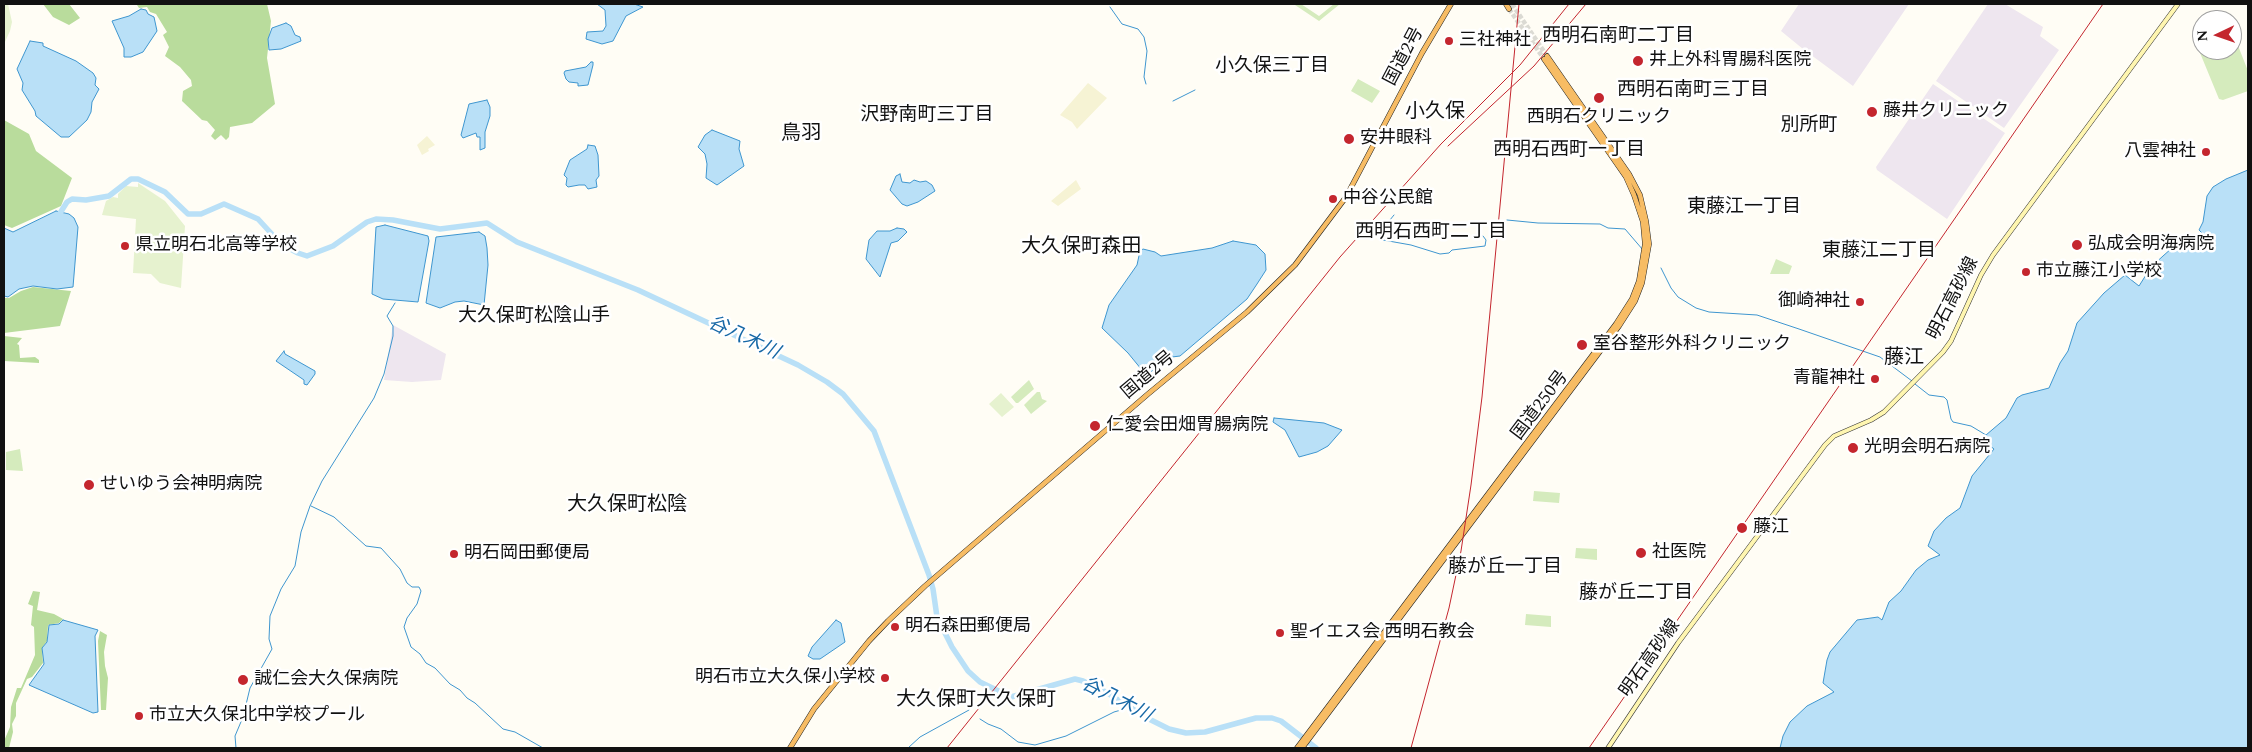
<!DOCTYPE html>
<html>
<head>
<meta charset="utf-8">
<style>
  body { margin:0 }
  #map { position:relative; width:2252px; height:752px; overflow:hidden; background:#fffdf5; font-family:Spectral,serif }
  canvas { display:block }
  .frame { position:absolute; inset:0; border:5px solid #111; pointer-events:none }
  .north { position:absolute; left:2192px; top:10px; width:50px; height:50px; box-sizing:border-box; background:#fff; border:1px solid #a0a0a0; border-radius:50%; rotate:267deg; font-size:14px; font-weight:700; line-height:20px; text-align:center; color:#111 }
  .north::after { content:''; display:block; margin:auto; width:18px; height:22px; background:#c4262e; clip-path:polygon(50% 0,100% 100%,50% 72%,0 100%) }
</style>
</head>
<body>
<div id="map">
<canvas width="2252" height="752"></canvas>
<div class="frame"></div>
<div class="north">N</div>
</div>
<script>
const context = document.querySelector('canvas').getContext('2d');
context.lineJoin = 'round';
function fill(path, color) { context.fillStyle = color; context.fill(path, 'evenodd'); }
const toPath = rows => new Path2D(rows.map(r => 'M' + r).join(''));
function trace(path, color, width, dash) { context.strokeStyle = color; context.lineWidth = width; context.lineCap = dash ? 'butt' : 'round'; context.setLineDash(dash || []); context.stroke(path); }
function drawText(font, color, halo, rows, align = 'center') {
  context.font = font + ' Spectral,"Noto Sans JP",serif'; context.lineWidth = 5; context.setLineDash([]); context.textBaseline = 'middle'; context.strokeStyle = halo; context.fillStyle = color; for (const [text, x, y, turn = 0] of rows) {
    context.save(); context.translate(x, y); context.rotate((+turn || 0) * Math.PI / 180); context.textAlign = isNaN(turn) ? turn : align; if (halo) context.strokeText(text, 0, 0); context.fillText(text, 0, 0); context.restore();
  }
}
fill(toPath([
  [1799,4,1909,4,1853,86,1803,49,1781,31],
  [1988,4,2005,4,2043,27,2040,36,2059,50,2004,128,1936,81],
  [1933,84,2005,133,1947,219,1877,170,1876,167],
  [393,325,446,354,441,380,412,382,384,380]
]), '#eee6ef');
fill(toPath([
  [1088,83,1107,98,1077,129,1072,122,1060,115],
  [427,136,435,145,428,149,429,151,422,155,417,145],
  [1076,180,1081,189,1058,206,1051,201]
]), '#f6f3d4');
fill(toPath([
  [1301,4,1319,16,1334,4,1340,4,1319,21,1295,5],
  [2235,38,2248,71,2248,91,2223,100,2219,99,2198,48,2202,46,2202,50,2232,50,2232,39],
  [1358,79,1380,91,1372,103,1351,91],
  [1776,259,1792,266,1789,274,1770,274],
  [1029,380,1034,389,1018,403,1016,403,1011,397],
  [1037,392,1040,392,1042,399,1047,401,1031,414,1024,405],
  [20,449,23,471,6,470,6,452],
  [1534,491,1560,493,1559,503,1533,501],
  [1576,548,1597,549,1597,560,1575,558],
  [1526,614,1551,616,1551,627,1525,625]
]), '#d5ebbd');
fill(toPath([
  [43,4,69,4,80,18,69,25,53,17],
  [138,4,267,4,271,21,267,58,275,104,252,123,230,127,229,137,226,140,221,135,215,140,211,136,215,130,207,121,202,120,182,101,183,91,192,86,191,80,180,67,165,56,169,47,163,35,167,32,156,14,150,12,147,7,139,8,137,5],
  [4,120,29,134,36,151,72,178,61,206,12,228,4,225],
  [33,287,71,291,60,326,4,333,4,298,9,298,21,291],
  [4,336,22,338,17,344,19,345,20,358,35,357,39,360,39,363,4,361],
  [33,591,40,592,37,610,54,614,63,619,59,623,48,625,47,641,42,648,43,663,32,677,27,679,16,703,16,716,12,724,13,732,9,748,4,748,4,741,10,727,11,707,17,688,21,688,35,655,34,627,31,625,33,606,28,604],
  [100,631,107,635,104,652,105,666,108,678,106,710,101,710,98,641]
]), '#b9dc9c');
fill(toPath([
  [4,4,8,4,12,22,10,31,4,44],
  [138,183,165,201,185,226,181,288,160,283,151,274,133,273,136,219,102,215,106,201,113,197,118,198,118,194,126,186,138,187],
  [1001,393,1014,407,1002,417,989,404]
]), '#e6f2cf');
const water = toPath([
  [597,4,634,4,643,7,626,16,613,41,602,44,586,39,587,32,603,31,606,26,605,10,597,4],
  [141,9,146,10,148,14,154,17,157,31,143,52,131,57,124,57,124,48,112,21,129,16,141,9],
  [286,23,291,26,295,35,300,37,301,41,281,49,269,50,268,39,272,28,286,23],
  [30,41,43,43,43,46,76,61,93,73,96,78,95,85,99,89,92,102,91,112,87,120,69,137,61,137,36,116,35,111,22,90,23,83,17,69,30,41],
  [591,62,593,62,593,65,588,85,578,86,578,83,569,82,566,79,564,73,565,71,586,67,591,62],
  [487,100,490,107,490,116,485,132,485,148,480,150,480,137,477,137,476,133,463,138,461,135,469,104,487,100],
  [712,130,740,141,739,149,744,166,717,185,706,178,707,164,705,154,698,147,705,135,712,130],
  [588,145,595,146,598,155,599,176,596,180,597,187,588,189,585,185,579,185,568,187,566,185,567,178,564,175,570,160,587,149,588,145],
  [2248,170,2248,748,1780,748,1783,736,1790,722,1807,706,1834,692,1823,683,1827,660,1830,652,1857,620,1878,617,1882,620,1889,602,1901,591,1916,570,1928,560,1940,555,1928,546,1934,531,1946,518,1960,508,1972,476,1994,449,1985,442,1986,435,2006,418,2017,398,2022,395,2049,388,2060,363,2068,351,2077,323,2104,293,2125,275,2139,286,2151,267,2163,256,2172,248,2202,233,2199,230,2203,222,2207,196,2213,187,2226,179,2248,170],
  [900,174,902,182,910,183,914,180,920,182,926,181,932,185,935,191,918,202,907,206,902,204,890,190,896,176,900,174],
  [56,211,69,214,74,218,78,227,73,287,57,289,33,286,19,289,8,297,4,296,4,228,13,232,56,211],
  [385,225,428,236,429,241,418,302,383,299,372,294,376,227,385,225],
  [897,228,904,229,907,232,898,241,891,243,880,277,866,259,869,240,877,231,890,231,897,228],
  [479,232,485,236,487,248,488,265,484,305,464,301,455,302,440,308,426,303,436,237,479,232],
  [1233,241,1256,245,1265,254,1266,270,1257,284,1247,299,1180,356,1172,357,1164,361,1161,365,1146,375,1128,353,1102,328,1109,305,1137,265,1140,251,1143,249,1155,252,1161,256,1212,248,1233,241],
  [284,351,285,354,315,371,315,374,307,385,304,384,304,380,276,361,284,351],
  [1274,418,1324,423,1342,430,1328,446,1317,452,1299,457,1285,430,1273,422,1274,418],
  [63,620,98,630,95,636,98,712,93,713,29,685,44,664,42,648,47,642,49,625,59,624,63,620],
  [836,620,841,623,845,642,820,659,813,659,808,656,812,647,836,620]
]);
fill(water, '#b9e0f7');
trace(water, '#3f96cf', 1);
trace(toPath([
  [1110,7,1122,24,1138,29,1144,37,1147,51,1144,77,1146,84],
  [1173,101,1195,90],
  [1394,215,1381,231,1380,238,1383,240,1411,245,1440,254,1449,253,1452,250,1485,246,1486,240,1483,236],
  [1507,220,1538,223,1600,224,1608,228,1625,229,1643,250],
  [1661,268,1671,288,1678,297,1696,308,1709,312,1757,315,1799,329,1880,357,1912,381],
  [1915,384,1929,395,1944,397,1947,400,1951,419,1953,422,1971,426,1986,435],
  [311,506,334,517,366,546,381,548,400,569,407,583,412,587,419,587,421,591,417,604,407,618,404,627,411,647,420,654,426,663,435,668,450,684,460,690,467,698,475,703,503,729,515,732,543,748],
  [980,719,988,724,1001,729,1018,742,1035,745,1066,736,1114,712,1128,708],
  [236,748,235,736,243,717,250,688,272,649,269,639,270,616,281,589,295,566,301,532,310,506,322,481,374,398,384,374,393,336,393,326,387,316,395,303],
  [908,748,920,737,969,710]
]), '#3f96cf', 1);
trace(toPath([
  [57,218,67,202,72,199,86,200,109,196,131,179,138,179,165,192,188,214,201,214,224,204,258,219,281,244,298,253,307,256,333,246,367,222,376,219,393,220,440,229,487,223,517,242,638,290,798,365,827,382,843,394,874,431,929,575,933,589,937,617,952,647,968,671,980,682,1011,697,1075,679,1083,681,1104,691,1149,719,1169,729,1186,733,1205,732,1256,718,1272,718,1281,721,1316,748]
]), '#b9e0f7', 5.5);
trace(toPath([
  [1512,4,1547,56],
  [1509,9,1544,59]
]), '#dbdad3', 4.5, [4.5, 2]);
const secondary = toPath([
  [1608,748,1678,643,1825,445,1834,436,1871,420,1884,412,1943,352,1951,341,1981,275,1993,255,2178,4]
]);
const trunk = toPath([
  [1506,4,1509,9],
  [790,748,814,709,869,641,888,621,925,586,1148,394,1247,312,1295,265,1346,197,1422,53,1451,4],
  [1297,748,1616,324,1632,299,1639,281,1645,244,1643,222,1634,195,1626,177,1544,59],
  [1302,748,1619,326,1635,301,1642,283,1649,244,1646,221,1640,195,1629,174,1547,56]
]);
trace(secondary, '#333', 5);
trace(trunk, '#222', 5.5);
trace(secondary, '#fff6b0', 4);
trace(trunk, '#f7bc64', 4.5);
trace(toPath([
  [1448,146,1534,66,1586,4],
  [947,748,1340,257,1441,144,1520,65,1569,4],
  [1411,748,1449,608,1461,551,1471,485,1482,397,1519,4],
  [1589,748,2103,4]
]), '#c4262e', 1);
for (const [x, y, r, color] of [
  [1449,41,5,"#c4262e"],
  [1638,61,6,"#c4262e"],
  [1599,98,6,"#c4262e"],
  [1872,112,6,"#c4262e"],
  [1349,139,6,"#c4262e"],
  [2206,152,5,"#c4262e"],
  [1333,199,5,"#c4262e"],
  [2077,245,6,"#c4262e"],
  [125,246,5,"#c4262e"],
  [2026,272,5,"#c4262e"],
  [1860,302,5,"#c4262e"],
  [1582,345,6,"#c4262e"],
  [1875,379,5,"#c4262e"],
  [1095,426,6,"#c4262e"],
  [1853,448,6,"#c4262e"],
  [89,485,6,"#c4262e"],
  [1742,528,6,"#c4262e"],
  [1641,553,6,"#c4262e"],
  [454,554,5,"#c4262e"],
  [895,627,5,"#c4262e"],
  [1280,633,5,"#c4262e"],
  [885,678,5,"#c4262e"],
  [243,680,6,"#c4262e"],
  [139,716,5,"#c4262e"]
]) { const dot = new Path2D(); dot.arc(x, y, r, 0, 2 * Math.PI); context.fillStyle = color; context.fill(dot); trace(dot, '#fff', 2); }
drawText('18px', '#111', '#fff', [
  ["三社神社",1459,41],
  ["井上外科胃腸科医院",1649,61],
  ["藤井クリニック",1883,112],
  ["西明石クリニック",1599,118,"center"],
  ["安井眼科",1360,139],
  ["八雲神社",2196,152,"right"],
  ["中谷公民館",1343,199],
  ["弘成会明海病院",2088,245],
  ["県立明石北高等学校",135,246],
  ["市立藤江小学校",2036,272],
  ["御崎神社",1850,302,"right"],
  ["室谷整形外科クリニック",1593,345],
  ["青龍神社",1865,379,"right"],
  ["仁愛会田畑胃腸病院",1106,426],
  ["光明会明石病院",1864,448],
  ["せいゆう会神明病院",100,485],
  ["藤江",1753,528],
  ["社医院",1652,553],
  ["明石岡田郵便局",464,554],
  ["明石森田郵便局",905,627],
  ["聖イエス会 西明石教会",1290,633],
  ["明石市立大久保小学校",875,678,"right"],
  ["誠仁会大久保病院",254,680],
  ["市立大久保北中学校プール",149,716]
], 'left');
drawText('18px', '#111', '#fff', [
  ["国道2号",1405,57,-62],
  ["明石高砂線",1954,299,-63],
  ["国道2号",1149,376,-40],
  ["国道250号",1541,406,-53],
  ["明石高砂線",1651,659,-55]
]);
drawText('19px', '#111', '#fff', [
  ["西明石南町二丁目",1618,37],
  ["小久保三丁目",1272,67],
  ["西明石南町三丁目",1693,91],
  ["沢野南町三丁目",927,116],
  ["別所町",1809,126],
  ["西明石西町一丁目",1569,151],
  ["東藤江一丁目",1744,208],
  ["西明石西町二丁目",1431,233],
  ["東藤江二丁目",1879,252],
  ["大久保町松陰山手",534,317],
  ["藤が丘一丁目",1505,568],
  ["藤が丘二丁目",1636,594]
]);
drawText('italic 19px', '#1768a6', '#fff', [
  ["谷八木川",743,339,25],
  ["谷八木川",1116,701,27]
]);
drawText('20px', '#111', '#fff', [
  ["小久保",1435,113],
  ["鳥羽",801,135],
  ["大久保町森田",1081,248],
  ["藤江",1904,359],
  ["大久保町松陰",627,506],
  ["大久保町大久保町",976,701]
]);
</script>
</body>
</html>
